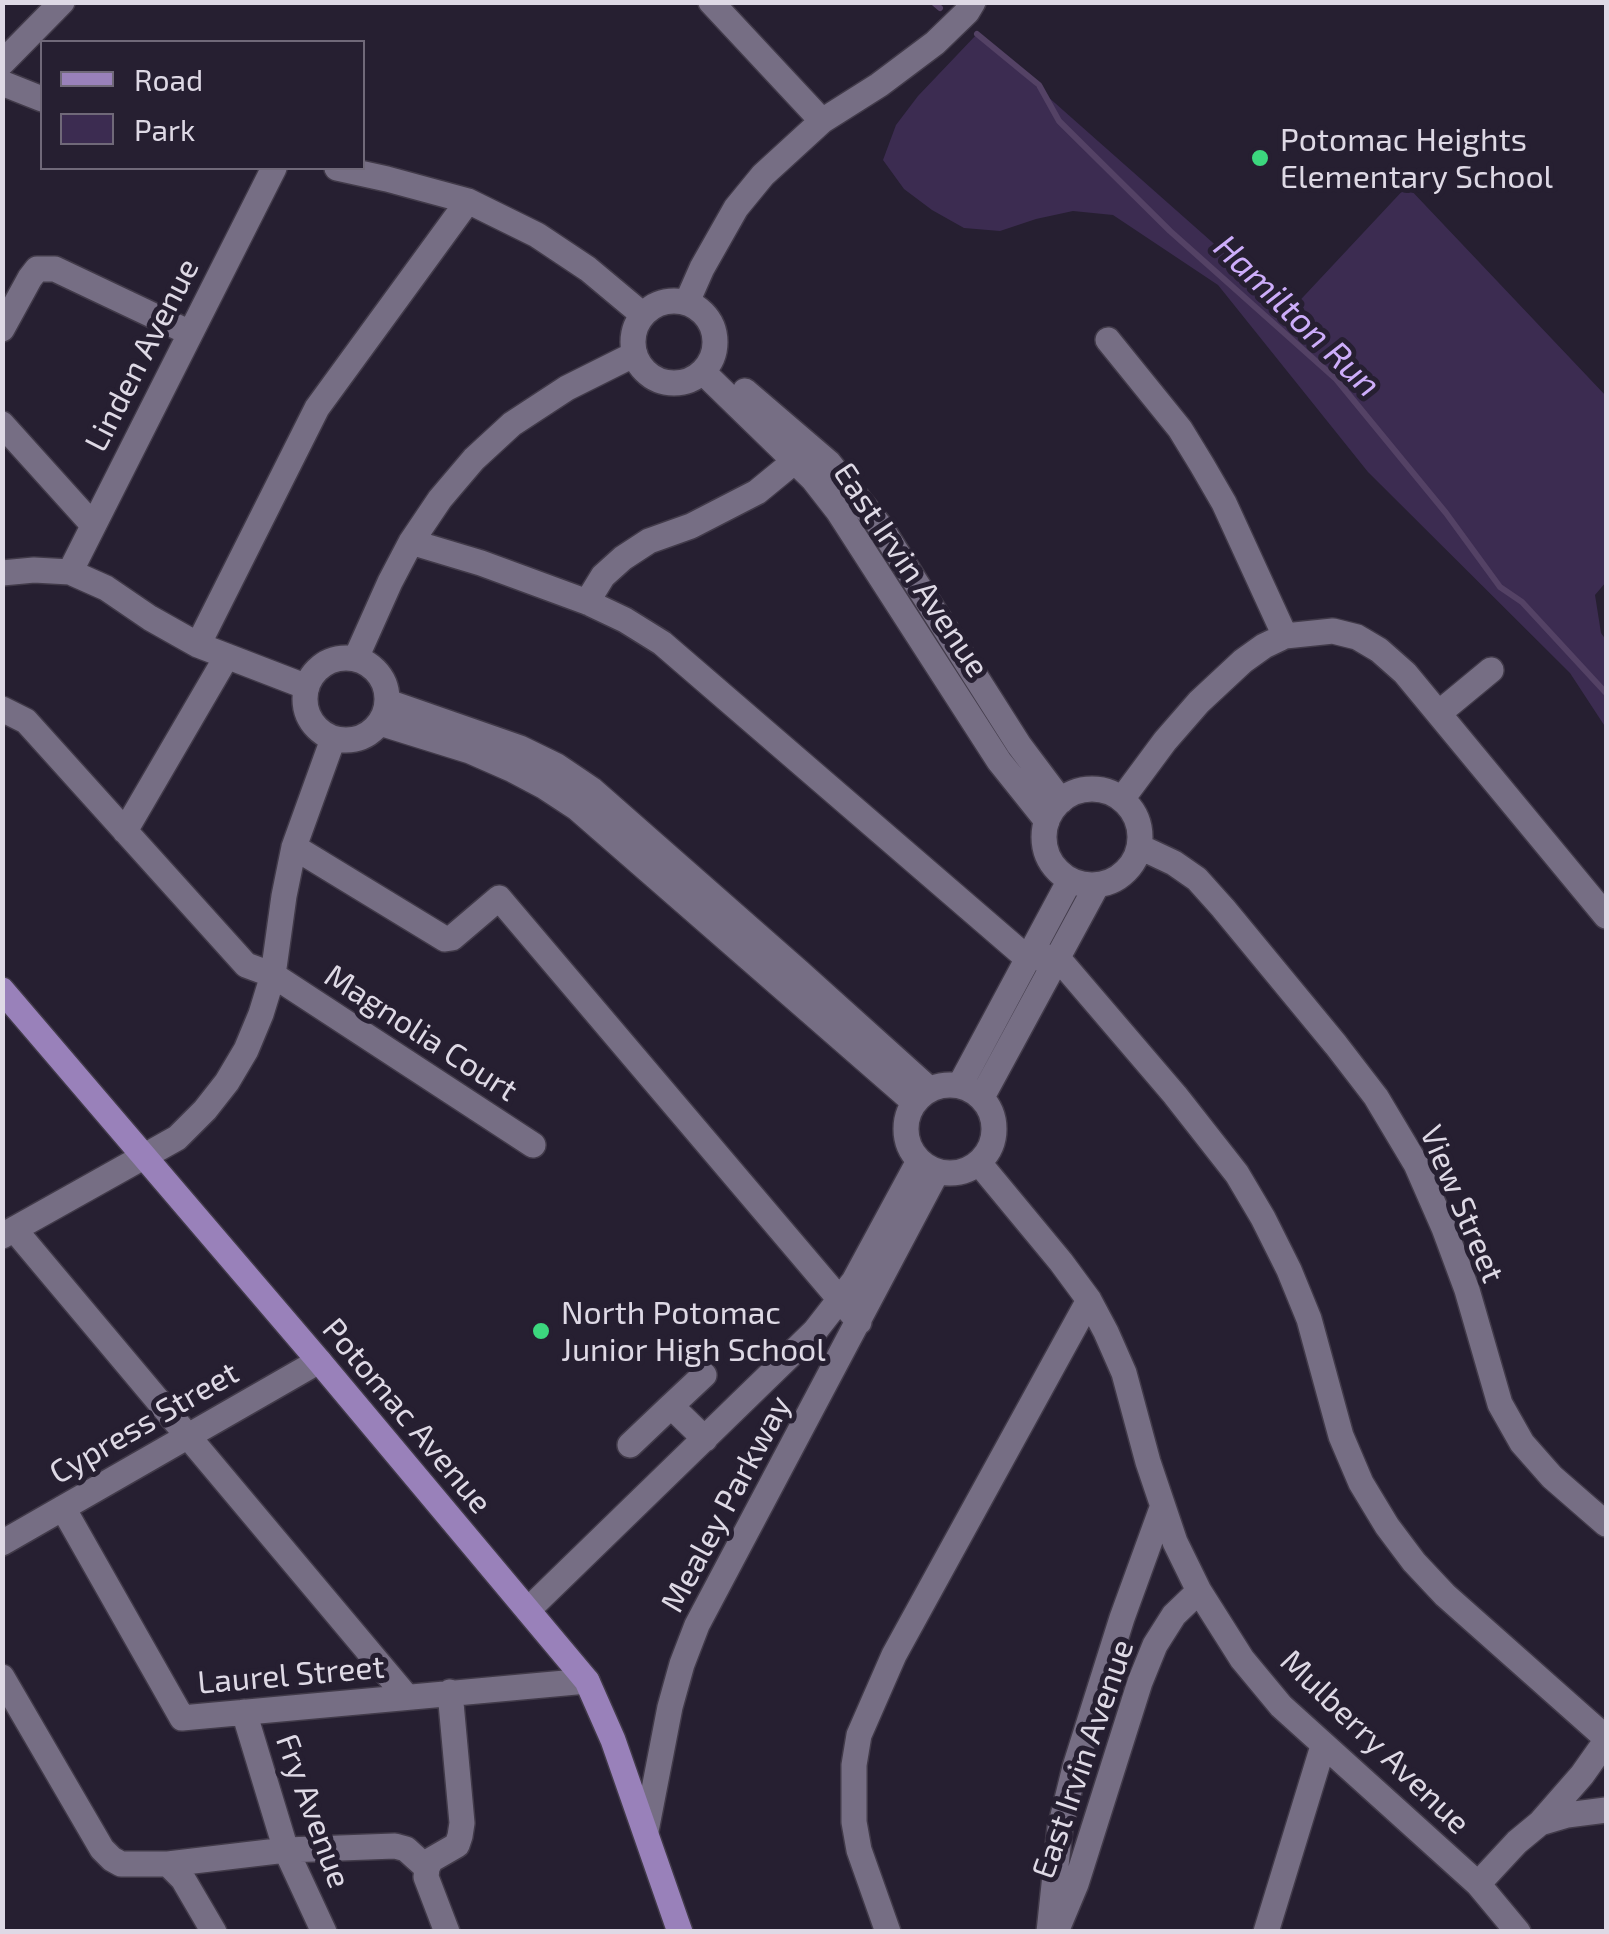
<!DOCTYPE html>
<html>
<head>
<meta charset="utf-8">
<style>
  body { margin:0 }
  #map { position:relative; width:1609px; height:1934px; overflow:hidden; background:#261f31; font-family:"Exo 2",sans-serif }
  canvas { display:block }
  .frame { position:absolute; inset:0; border:5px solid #ded9e5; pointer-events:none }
  .legend { position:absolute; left:40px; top:40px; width:325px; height:130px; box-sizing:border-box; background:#261f31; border:2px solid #706979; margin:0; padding:12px 18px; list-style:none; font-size:30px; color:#ded9e5 }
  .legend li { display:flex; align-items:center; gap:20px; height:50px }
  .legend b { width:50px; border:2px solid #706979 }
</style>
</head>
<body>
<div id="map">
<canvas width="1609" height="1934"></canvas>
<div class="frame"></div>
<ul class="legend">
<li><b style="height:12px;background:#9981ba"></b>Road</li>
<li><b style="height:28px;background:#3c2c51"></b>Park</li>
</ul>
</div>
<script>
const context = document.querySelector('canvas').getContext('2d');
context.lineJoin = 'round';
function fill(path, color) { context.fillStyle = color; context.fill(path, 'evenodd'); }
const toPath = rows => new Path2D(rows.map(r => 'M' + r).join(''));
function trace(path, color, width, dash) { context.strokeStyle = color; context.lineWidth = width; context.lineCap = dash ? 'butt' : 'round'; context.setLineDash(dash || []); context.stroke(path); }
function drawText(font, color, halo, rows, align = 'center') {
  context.font = font + ' "Exo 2",sans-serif'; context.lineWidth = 10; context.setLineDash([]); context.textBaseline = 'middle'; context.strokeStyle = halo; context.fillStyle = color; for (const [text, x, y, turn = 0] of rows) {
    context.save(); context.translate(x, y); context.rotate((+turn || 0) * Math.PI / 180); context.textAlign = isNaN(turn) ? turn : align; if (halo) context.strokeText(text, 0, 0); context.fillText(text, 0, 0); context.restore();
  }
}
fill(toPath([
  [977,34,1290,311,1407,186,1606,396,1606,582,1595,595,1601,633,1606,640,1606,728,1570,673,1368,472,1218,285,1113,215,1073,211,1036,219,1000,231,964,228,932,210,904,189,883,160,896,125,918,96]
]), '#3c2c51');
trace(toPath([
  [933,2,940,8],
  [977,34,1039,85,1059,121,1170,231,1336,379,1446,513,1500,587,1522,602,1606,693]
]), '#544265', 6);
const minor = toPath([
  [711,2,822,121],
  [2,63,62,2],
  [2,83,42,99],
  [337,168,387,179,468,201,537,235,588,269,643,315],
  '633 342a41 41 0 1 1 82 0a41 41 0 1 1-82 0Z',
  [687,302,702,268,736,208,763,175,822,121,879,85,935,43,967,12,973,2],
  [2,329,30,278,37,269,55,269,190,333],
  [1108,340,1180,429,1202,465,1224,503,1285,636],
  [703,372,813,479,838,511,999,761,1047,821],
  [745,391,829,463,880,526,1019,745,1061,801],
  [2,424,93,525],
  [411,542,481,563,587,602,625,620,662,643,1027,958,1057,957,1175,1095,1237,1174,1263,1218,1289,1270,1309,1319,1341,1436,1361,1483,1387,1526,1414,1562,1445,1595,1606,1738],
  [70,572,274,168],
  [2,573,34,570,70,572,106,588,150,618,198,645,307,687],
  [587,602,603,576,623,558,649,541,691,526,757,492,807,451],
  [198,645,317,408,468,201],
  [356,658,390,582,411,542,440,499,474,459,512,424,567,388,635,354],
  '305 699a41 41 0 1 1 82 0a41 41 0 1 1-82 0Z',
  [388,702,520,748,557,766,591,789,799,972,929,1089],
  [2,709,26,721,246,965,273,975,533,1145],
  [1439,713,1491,670],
  [380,723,470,751,511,769,545,787,577,808,914,1102],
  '1044 837a48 48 0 1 1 96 0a48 48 0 1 1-96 0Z',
  [1122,799,1165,741,1199,702,1243,661,1264,646,1285,636,1333,631,1357,637,1379,650,1405,673,1606,916],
  [125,831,227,656],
  [294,847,445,939,452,938,499,898,859,1322],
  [1140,847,1174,863,1197,879,1223,908,1336,1045,1376,1097,1416,1164,1444,1228,1467,1290,1500,1404,1522,1443,1552,1477,1606,1524],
  '906 1129a44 44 0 1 1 88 0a44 44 0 1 1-88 0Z',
  [960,1085,1070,880],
  [982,1097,1097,885],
  [979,1163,1061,1262,1089,1300,1106,1332,1124,1373,1148,1462,1175,1542,1199,1591,1242,1659,1281,1706,1478,1884,1518,1932],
  [14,1229,406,1696],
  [2,1236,177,1138,205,1110,227,1082,246,1050,261,1014,273,975,284,896,294,847,333,739],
  [671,1406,704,1375],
  [630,1445,671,1406,705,1439],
  [63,1508,182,1718,587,1681],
  [2,1543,319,1361],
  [528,1610,815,1331,854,1281,919,1161],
  [2,1677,102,1849,112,1859,121,1864,168,1864,183,1879,214,1932],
  [244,1712,286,1850,324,1932],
  [1540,1823,1582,1775,1606,1741],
  [646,1831,670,1707,682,1664,697,1625,937,1172],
  [168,1864,286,1850,395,1846,406,1849,427,1868],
  [1478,1884,1517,1842,1540,1823,1567,1815,1606,1810],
  [1058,1927,1076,1884,1140,1682,1155,1645,1174,1615,1199,1591],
  [447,1932,426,1877,427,1868,431,1860,457,1845,460,1836,462,1823,450,1692],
  [888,1932,859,1850,854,1822,854,1765,859,1735,894,1655,1089,1300],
  [1049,1932,1060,1828,1075,1767,1122,1618,1162,1508],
  [1266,1932,1323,1746]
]);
const major = toPath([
  [2,990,319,1361,587,1681,613,1740,680,1932]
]);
trace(minor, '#413a49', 28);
trace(major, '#413a49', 28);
trace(minor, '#766e84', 25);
trace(major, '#9981ba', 25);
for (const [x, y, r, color] of [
  [1260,158,10,"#3cd77e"],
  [541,1331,10,"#3cd77e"]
]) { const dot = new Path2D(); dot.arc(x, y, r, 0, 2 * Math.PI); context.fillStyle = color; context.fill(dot); trace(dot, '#261f31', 4); }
drawText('32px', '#ded9e5', '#261f31', [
  ["Potomac Heights",1280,140],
  ["Elementary School",1280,177],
  ["North Potomac",561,1313],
  ["Junior High School",561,1350]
], 'left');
drawText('32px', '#ded9e5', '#261f31', [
  ["Linden Avenue",142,355,-63],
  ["East Irvin Avenue",911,570,56],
  ["Magnolia Court",421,1033,33],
  ["View Street",1462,1204,67],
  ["Potomac Avenue",407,1416,50],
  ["Cypress Street",144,1423,-30],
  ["Mealey Parkway",726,1504,-62],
  ["Laurel Street",291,1675,-5],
  ["Mulberry Avenue",1375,1742,44],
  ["East Irvin Avenue",1083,1759,-71],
  ["Fry Avenue",313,1811,70]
]);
drawText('italic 35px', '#cdadfa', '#261f31', [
  ["Hamilton Run",1297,316,44]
]);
</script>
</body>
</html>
